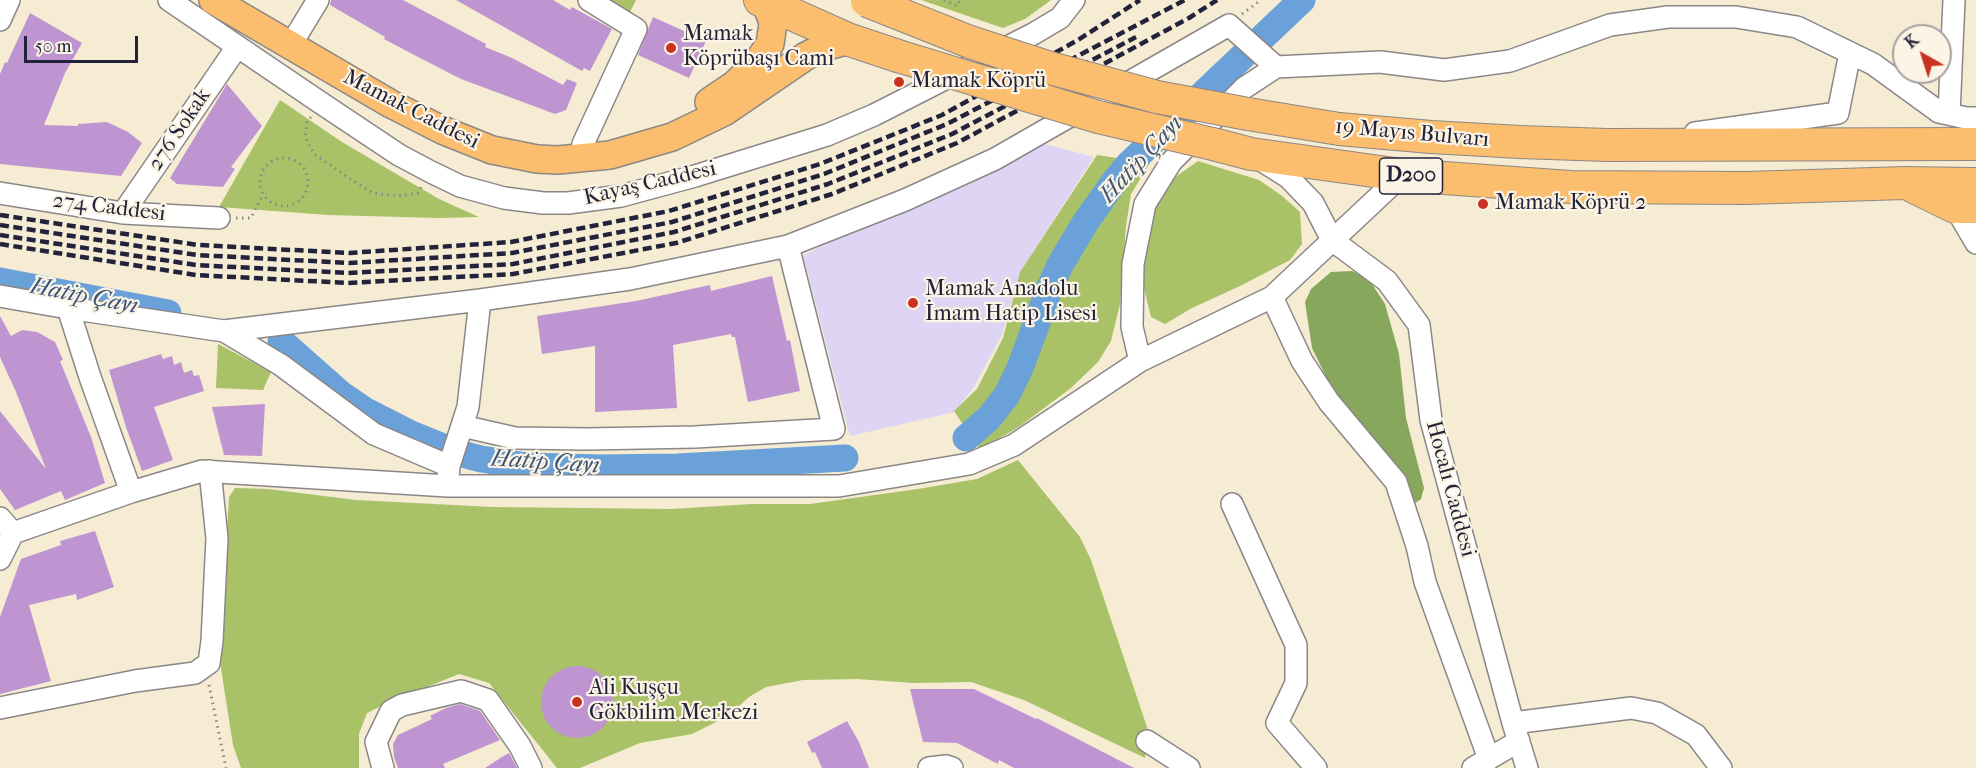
<!DOCTYPE html>
<html>
<head>
<meta charset="utf-8">
<style>
  body { margin:0 }
  #map { position:relative; width:1976px; height:768px; overflow:hidden; background:#f5ecd3; font-family:"IM FELL French Canon",serif }
  canvas { display:block }
  .north { position:absolute; left:1892px; top:24px; width:60px; height:60px; box-sizing:border-box; background:#fcf5e5; border:2px solid #a5a1a1; border-radius:50%; rotate:321deg; font-size:16px; font-weight:700; line-height:24px; text-align:center; color:#22223b }
  .north::after { content:''; display:block; margin:auto; width:21px; height:27px; background:#c8321e; clip-path:polygon(50% 0,100% 100%,50% 72%,0 100%) }
  .scale { position:absolute; left:24px; top:36px; width:114px; height:27px; box-sizing:border-box; border:3px solid #22223b; border-top:0; padding-left:8px; font-size:18px; line-height:21px; white-space:nowrap; color:#22223b; -webkit-text-stroke:4px #fcf5e5; paint-order:stroke }
</style>
</head>
<body>
<div id="map">
<canvas width="1976" height="768"></canvas>
<div class="north">K</div>
<div class="scale">50 m</div>
</div>
<script>
const context = document.querySelector('canvas').getContext('2d');
context.lineJoin = 'round';
function fill(path, color) { context.fillStyle = color; context.fill(path, 'evenodd'); }
const toPath = rows => new Path2D(rows.map(r => 'M' + r).join(''));
function trace(path, color, width, dash) { context.strokeStyle = color; context.lineWidth = width; context.lineCap = dash ? 'butt' : 'round'; context.setLineDash(dash || []); context.stroke(path); }
function drawText(font, color, halo, rows, align = 'center') {
  context.font = font + ' "IM FELL French Canon",serif'; context.lineWidth = 4.5; context.setLineDash([]); context.textBaseline = 'middle'; context.strokeStyle = halo; context.fillStyle = color; for (const [text, x, y, turn = 0] of rows) {
    context.save(); context.translate(x, y); context.rotate((+turn || 0) * Math.PI / 180); context.textAlign = isNaN(turn) ? turn : align; if (halo) context.strokeText(text, 0, 0); context.fillText(text, 0, 0); context.restore();
  }
}
fill(toPath([
  [1037,142,1094,157,1020,272,1002,335,974,387,955,412,850,436,803,255]
]), '#ded5f5');
fill(toPath([
  [610,0,636,0,630,12],
  [921,0,1051,0,1025,19,1003,28],
  [280,100,342,142,439,199,479,217,439,218,329,215,219,207],
  [1097,155,1150,163,1131,194,1126,226,1120,304,1111,341,1098,362,1071,388,1020,426,980,450,954,411,977,389,1003,338,1020,272],
  [1198,161,1259,180,1281,195,1300,212,1302,244,1290,260,1240,286,1192,308,1165,324,1151,317,1142,280,1153,206,1171,180],
  [218,344,271,372,263,390,216,388],
  [1018,460,1080,537,1091,560,1148,730,1145,758,1024,700,971,682,914,683,857,679,803,680,766,687,749,697,728,716,692,734,640,743,580,768,557,768,489,683,459,674,389,702,367,713,359,734,359,768,241,768,233,745,220,662,229,497,235,488,268,489,356,500,492,507,671,509,752,504,810,504,918,489,977,479]
]), '#a9c167');
fill(toPath([
  [1352,271,1368,278,1385,304,1399,354,1406,418,1424,488,1421,499,1414,504,1402,480,1334,393,1312,348,1305,302,1311,289,1331,272]
]), '#86a75c');
trace(toPath([
  [0,281,168,313],
  [281,341,342,395,364,410,411,434,458,453,481,459,527,466,599,468,678,467,845,458],
  [966,438,989,418,1007,395,1020,368,1050,287,1060,265,1085,223,1114,182,1130,163,1302,0]
]), '#69a1d8', 27);
fill(toPath([
  [331,0,403,0,486,44,485,47,512,58,563,85,567,79,577,83,566,110,555,114,461,79,420,58,384,39,385,37,330,5],
  [456,0,553,0,570,10,572,7,612,29,590,71,584,68,582,71],
  [30,13,82,43,65,73,44,125,78,126,78,124,107,122,128,132,142,143,121,176,0,164,0,74,5,62,7,63],
  [653,17,706,41,689,78,638,55],
  [227,84,262,126,231,167,235,169,223,187,177,184,170,178],
  [772,276,787,341,790,340,800,391,748,402,735,337,732,337,731,334,673,345,677,408,595,412,595,346,542,354,537,316,636,301,710,285,711,291],
  [0,316,11,336,22,330,37,332,55,342,63,360,60,361,91,437,105,483,65,500,61,491,15,510,0,489,0,411,46,469,16,392,0,357],
  [161,354,163,359,172,356,174,365,181,362,184,373,192,370,194,376,199,375,204,391,154,407,173,460,142,471,126,427,109,370],
  [265,404,262,456,224,455,212,407],
  [95,531,114,587,77,600,76,594,29,605,51,681,0,694,0,617,21,559,61,545,60,541],
  '541 702a36 36 0 1 1 72 0a36 36 0 1 1-72 0Z',
  [910,689,974,689,1036,719,1037,718,1134,768,1014,768,999,760,998,764,957,743,923,742],
  [460,704,480,711,500,740,443,764,445,768,398,768,394,757,393,744,398,735,432,719,430,716,446,708],
  [847,721,859,742,869,768,822,768,815,752,812,753,807,742],
  [509,753,517,768,485,768,502,757]
]), '#be94d1');
const minor = toPath([
  [169,0,321,103,399,155,431,172,460,186,504,198,543,203,568,203,621,196,695,176,827,135,874,115,1033,34,1060,18,1074,0],
  [0,20,9,0],
  [298,33,318,0],
  [1949,114,1954,0],
  [1695,133,1838,113,1850,53],
  [583,144,636,29,589,0],
  [1261,160,1288,177,1313,203,1332,240,1387,281,1419,325,1431,420,1513,723,1527,768],
  [0,193,123,213,219,218],
  [1955,207,1976,243],
  [123,213,237,47],
  [0,296,68,308],
  [1272,297,1302,361,1329,402,1396,482,1417,546,1425,582,1489,759],
  [224,331,480,300,630,279,788,246,905,200,995,159,1229,25,1276,67,1380,62,1444,70,1510,61,1610,25,1668,17,1736,17,1797,27,1873,64,1939,112,1966,118,1976,118],
  [1140,361,1132,327,1133,264,1145,204,1171,162,1244,88,1276,67],
  [462,426,515,438,588,439,695,437,834,429,788,246],
  [448,479,449,466,468,407,480,300],
  [131,492,90,377,68,308,224,331,281,365,374,434,449,466],
  [1232,504,1296,645,1296,683,1277,723,1316,768],
  [0,518,13,533],
  [0,559,13,533,131,492,202,471,448,486,839,486,969,464,1014,445,1140,361,1272,297,1402,175],
  [0,708,135,681,195,673,209,663,212,641,217,538,210,471],
  [1513,723,1631,708,1657,713,1696,735,1721,768],
  [1147,741,1189,768],
  [383,768,376,742,391,711,402,705,461,691,488,700,520,746,531,768],
  [929,768,946,766,952,768],
  [1473,768,1519,741]
]);
const major = toPath([
  [213,0,391,104,442,130,492,150,537,159,558,160,610,155,672,137,724,112,806,56,824,47,850,40],
  [709,102,734,85,756,64,770,44,773,23,766,3]
]);
const highway = toPath([
  [760,0,850,40,898,56],
  [1248,114,1339,129,1431,137,1520,142,1607,145,1976,144],
  [1217,145,1251,154,1402,175,1570,187,1746,188,1905,183,1976,184],
  [1914,187,1955,207,1976,207]
]);
trace(minor, '#8c8787', 24);
trace(major, '#8c8787', 30);
trace(highway, '#8c8787', 34);
trace(toPath([
  [944,0,957,6,960,0],
  [1242,14,1261,0],
  [311,117,307,122,305,137,314,154,352,180,373,193,398,196,418,193,422,186],
  '260 182a24 24 0 1 1 48 0a24 24 0 1 1-48 0Z',
  [236,218,251,218,263,194],
  [209,685,226,768]
]), '#8c8787', 3, [1.5, 4.5]);
trace(minor, '#fff', 21);
trace(major, '#fbbd6e', 27);
trace(highway, '#fbbd6e', 32);
trace(toPath([
  [0,215,198,245,349,253,511,242,669,211,820,164,942,115,1078,40,1140,0],
  [0,225,197,255,349,263,512,253,672,222,824,174,947,124,1185,0],
  [0,235,196,265,348,273,513,264,674,232,828,184,952,134,1136,37],
  [0,244,196,275,348,283,513,274,676,243,832,194,957,143,1189,18,1217,0]
]), '#22223b', 4.5, [9, 4.5]);
const highwayBridge = toPath([
  [867,1,970,42,1050,68,1157,97,1248,114],
  [898,56,1098,117,1217,145]
]);
trace(highwayBridge, '#8c8787', 34, []);
trace(highwayBridge, '#fbbd6e', 32);
for (const [x, y, r, color] of [
  [671,48,6,"#c8321e"],
  [899,82,6,"#c8321e"],
  [1483,204,6,"#c8321e"],
  [913,303,6,"#c8321e"],
  [577,702,6,"#c8321e"]
]) { const dot = new Path2D(); dot.arc(x, y, r, 0, 2 * Math.PI); context.fillStyle = color; context.fill(dot); trace(dot, '#fcf5e5', 2); }
for (const [x, y, w] of [
  [1411,176,63]
]) { const box = new Path2D(); box.roundRect(x - w / 2, y - 18, w, 36, 4.5); context.fillStyle = '#fcf5e5'; context.fill(box); trace(box, '#22223b', 1.5); }
drawText('bold 21px', '#22223b', null, [
  ["D200",1411,176]
]);
drawText('22px', '#22223b', '#fcf5e5', [
  ["Mamak",683,35],
  ["Köprübaşı Cami",683,60],
  ["Mamak Köprü",911,82],
  ["Mamak Köprü 2",1495,204],
  ["Mamak Anadolu",925,290],
  ["İmam Hatip Lisesi",925,315],
  ["Ali Kuşçu",589,689],
  ["Gökbilim Merkezi",589,714]
], 'left');
drawText('22px', '#22223b', '#fcf5e5', [
  ["Mamak Caddesi",411,110,27],
  ["276 Sokak",180,130,-56],
  ["19 Mayıs Bulvarı",1412,134,5],
  ["Kayaş Caddesi",650,184,-13],
  ["274 Caddesi",109,208,7],
  ["Hocalı Caddesi",1450,489,75]
]);
drawText('italic 24px', '#3e557a', '#fcf5e5', [
  ["Hatip Çayı",1142,160,-47],
  ["Hatip Çayı",84,297,11],
  ["Hatip Çayı",545,463,4]
]);
</script>
</body>
</html>
